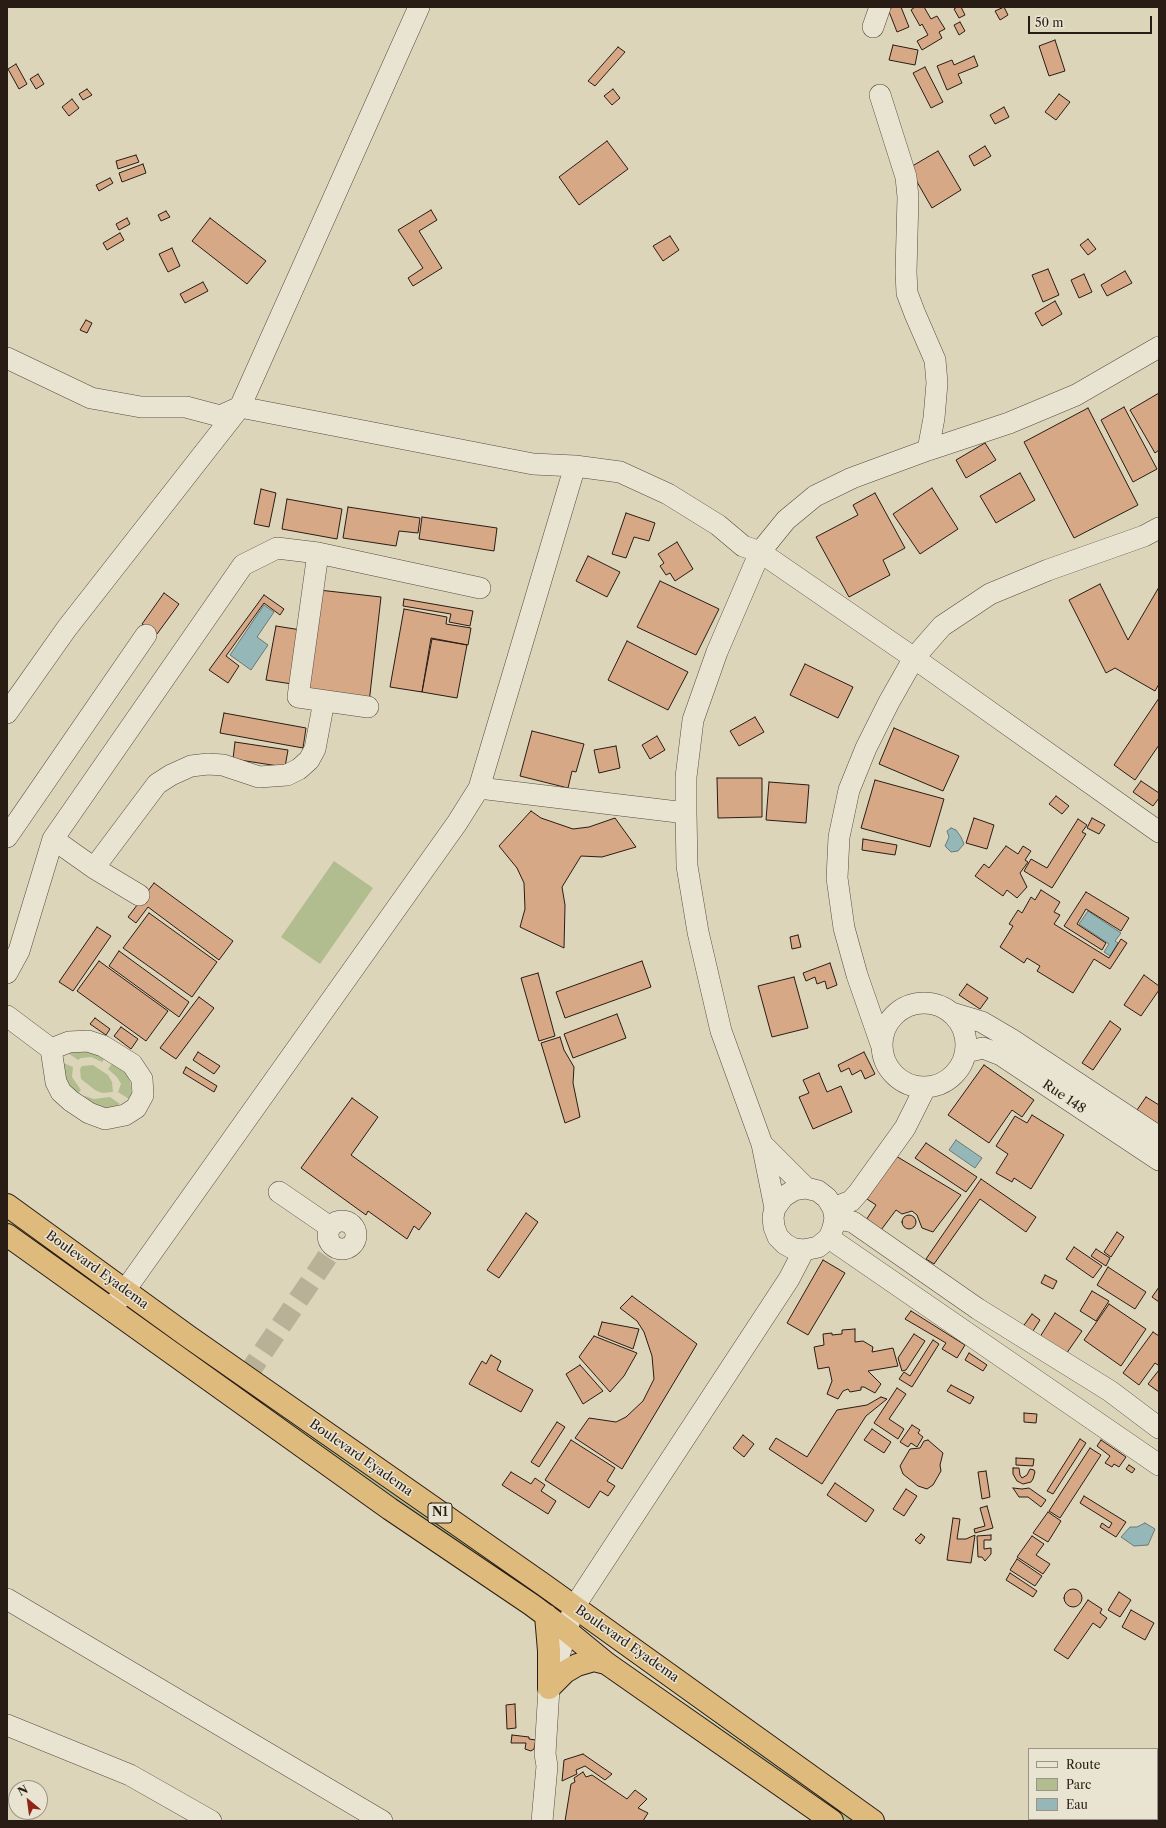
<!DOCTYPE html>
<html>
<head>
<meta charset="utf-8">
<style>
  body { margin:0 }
  #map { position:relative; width:1166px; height:1828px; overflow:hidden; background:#ddd5b9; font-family:"Libre Caslon Text",serif }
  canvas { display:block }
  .frame { position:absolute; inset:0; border:8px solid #291c15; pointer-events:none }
  .legend { position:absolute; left:1028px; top:1748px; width:130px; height:72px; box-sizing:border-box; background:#e9e4d2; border:1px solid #9c9486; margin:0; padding:5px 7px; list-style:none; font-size:12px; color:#291c15 }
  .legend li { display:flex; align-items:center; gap:8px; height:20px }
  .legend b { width:20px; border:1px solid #9c9486 }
  .north { position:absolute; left:8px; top:1780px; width:40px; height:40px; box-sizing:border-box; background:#e9e4d2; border:1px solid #9c9486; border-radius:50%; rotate:331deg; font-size:11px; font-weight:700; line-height:16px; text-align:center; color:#291c15 }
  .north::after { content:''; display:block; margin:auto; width:14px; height:18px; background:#8f2418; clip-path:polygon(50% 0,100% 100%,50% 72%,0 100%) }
  .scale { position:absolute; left:1028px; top:16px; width:124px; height:18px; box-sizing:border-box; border:2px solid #291c15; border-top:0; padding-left:5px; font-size:12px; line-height:14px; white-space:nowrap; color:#291c15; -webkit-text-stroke:3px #e9e4d2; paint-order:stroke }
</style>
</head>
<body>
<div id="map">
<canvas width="1166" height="1828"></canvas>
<div class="frame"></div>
<ul class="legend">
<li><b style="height:5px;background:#e9e4d2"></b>Route</li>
<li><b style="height:11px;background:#b1bd8f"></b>Parc</li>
<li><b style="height:11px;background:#95b7b8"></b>Eau</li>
</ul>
<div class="north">N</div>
<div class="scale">50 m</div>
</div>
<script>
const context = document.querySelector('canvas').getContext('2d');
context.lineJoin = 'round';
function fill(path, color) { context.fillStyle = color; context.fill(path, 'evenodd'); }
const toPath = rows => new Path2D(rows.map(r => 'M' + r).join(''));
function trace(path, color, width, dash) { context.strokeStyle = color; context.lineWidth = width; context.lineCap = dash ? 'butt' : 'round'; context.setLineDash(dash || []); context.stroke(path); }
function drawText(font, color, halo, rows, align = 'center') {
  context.font = font + ' "Libre Caslon Text",serif'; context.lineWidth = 3; context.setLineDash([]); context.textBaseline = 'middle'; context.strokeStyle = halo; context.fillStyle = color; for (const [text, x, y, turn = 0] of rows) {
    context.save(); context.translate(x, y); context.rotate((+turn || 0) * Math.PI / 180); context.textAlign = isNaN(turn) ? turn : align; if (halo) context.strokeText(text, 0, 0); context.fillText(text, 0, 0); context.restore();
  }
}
fill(toPath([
  [334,861,373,888,320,964,281,937],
  [75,1048,107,1055,102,1062,91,1057,81,1058,78,1060,68,1053],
  [114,1061,122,1068,130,1081,132,1094,129,1099,118,1092,121,1084,117,1077,108,1069],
  [61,1062,73,1067,72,1077,81,1090,76,1096,69,1091],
  [93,1065,108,1075,112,1082,113,1092,102,1093,95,1090,81,1079,80,1069,82,1066],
  [85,1096,94,1099,110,1097,120,1104,110,1110,81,1104],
  [7,1215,108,1291,105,1293,7,1223],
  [126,1303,534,1591,559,1610,557,1615,190,1356,124,1305],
  [618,1659,620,1659,857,1821,847,1821,741,1750]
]), '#b1bd8f');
const water = toPath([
  [264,605,274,612,257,637,268,645,251,670,230,655,264,605],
  [951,828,956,830,961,837,964,844,958,851,951,852,945,846,949,837,947,831,951,828],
  [1088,911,1121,933,1115,941,1118,943,1110,956,1104,952,1109,944,1079,924,1088,911],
  [956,1140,982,1158,975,1168,949,1150,956,1140],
  [1145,1523,1155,1529,1148,1545,1134,1546,1121,1537,1130,1527,1137,1527,1145,1523]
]);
fill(water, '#95b7b8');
trace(water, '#6a7977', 1);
const building = toPath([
  [894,7,901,7,909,27,897,32,888,9,894,7],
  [915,7,924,7,931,19,937,16,945,29,939,32,942,38,922,50,917,41,928,35,922,24,920,26,911,10,915,7],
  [957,7,961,7,965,15,959,18,954,9,957,7],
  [1004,7,1008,15,1000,20,995,11,1004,7],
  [960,22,965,31,959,35,954,25,960,22],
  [1055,40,1065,71,1049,76,1039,46,1055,40],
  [893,45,918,50,915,65,889,60,893,45],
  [618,47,625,52,595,86,588,81,618,47],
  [974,56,978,66,958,74,962,83,947,90,937,66,952,60,954,65,974,56],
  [16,64,27,84,19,89,8,69,16,64],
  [925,67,943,102,931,108,913,73,925,67],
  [38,74,44,84,36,89,30,79,38,74],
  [87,89,92,95,83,100,79,94,87,89],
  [613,89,620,98,612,105,604,96,613,89],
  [1059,94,1070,102,1056,120,1045,112,1059,94],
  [72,99,79,108,69,116,62,107,72,99],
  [1004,107,1009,117,995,124,990,115,1004,107],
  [607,141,628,169,579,205,559,177,607,141],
  [985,146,991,156,974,166,969,156,985,146],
  [938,151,961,190,932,208,909,168,938,151],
  [136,155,139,162,118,169,116,161,136,155],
  [143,164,146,173,122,182,119,173,143,164],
  [110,178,113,183,99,191,96,185,110,178],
  [431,210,437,220,419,231,442,268,413,286,408,278,423,268,398,230,431,210],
  [166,211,170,217,161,221,158,215,166,211],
  [127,218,130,224,119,230,116,224,127,218],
  [210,218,266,261,247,284,192,241,210,218],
  [120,233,124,240,107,250,103,243,120,233],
  [670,236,679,250,663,261,653,246,670,236],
  [1088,239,1096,249,1088,255,1080,245,1088,239],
  [172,248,180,266,168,272,159,254,172,248],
  [1048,269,1059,295,1043,302,1032,275,1048,269],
  [1125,271,1132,283,1107,296,1101,285,1125,271],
  [1084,274,1092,292,1079,298,1071,280,1084,274],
  [203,282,208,291,185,303,180,294,203,282],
  [1055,301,1062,314,1042,326,1035,313,1055,301],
  [86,320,92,323,87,333,80,330,86,320],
  [1159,393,1159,450,1155,453,1130,410,1159,393],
  [1124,407,1157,469,1133,482,1101,420,1124,407],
  [1088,408,1138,505,1074,538,1024,442,1088,408],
  [985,443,996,460,966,478,956,460,985,443],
  [1020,473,1035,500,996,523,980,496,1020,473],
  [932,488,958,529,920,554,893,514,932,488],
  [261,489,276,493,269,527,254,524,261,489],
  [875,493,905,548,883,560,890,575,849,597,816,537,858,515,853,505,875,493],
  [287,499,342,509,337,539,282,529,287,499],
  [348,507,420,518,418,533,399,531,396,546,343,538,348,507],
  [626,513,655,523,649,541,634,537,626,558,612,554,626,513],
  [422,517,497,528,494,551,419,539,422,517],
  [677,542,693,569,675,581,670,573,666,575,660,566,664,563,658,554,677,542],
  [588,556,620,572,607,597,576,581,588,556],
  [660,581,719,609,696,655,637,627,660,581],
  [1100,584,1128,640,1159,587,1159,684,1155,691,1115,668,1106,673,1069,600,1100,584],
  [319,590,381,597,369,703,304,695,319,590],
  [164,593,179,604,157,634,142,624,164,593],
  [264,595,284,609,280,615,264,603,226,656,239,666,228,683,209,670,264,595],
  [404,599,473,611,470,626,449,622,451,614,403,606,404,599],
  [404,609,447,617,446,624,471,628,468,645,431,638,422,692,390,687,404,609],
  [276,626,301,630,292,684,266,680,276,626],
  [432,639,467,645,457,698,422,692,432,639],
  [627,641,688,672,668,710,608,680,627,641],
  [805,664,853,687,838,718,790,695,805,664],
  [1159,698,1159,745,1135,780,1114,765,1159,698],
  [224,713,306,728,303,748,220,733,224,713],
  [755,717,764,732,739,746,730,731,755,717],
  [894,728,959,756,943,791,879,764,894,728],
  [532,731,584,744,576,772,572,771,568,788,520,776,532,731],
  [657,736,665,750,650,759,642,745,657,736],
  [235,742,288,750,285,767,233,759,235,742],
  [616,746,620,768,599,773,594,750,616,746],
  [717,778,762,778,762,817,718,818,717,778],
  [875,780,944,799,930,847,861,828,875,780],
  [1141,781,1159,793,1159,798,1153,806,1133,792,1141,781],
  [769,782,809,785,806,823,766,820,769,782],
  [1056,796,1069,806,1062,814,1049,804,1056,796],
  [531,811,541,818,573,829,589,827,615,818,636,847,602,857,581,856,562,887,565,905,564,948,520,927,525,909,524,883,517,868,499,846,531,811],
  [974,818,994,825,987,849,966,843,974,818],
  [1092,818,1105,825,1099,834,1087,828,1092,818],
  [1078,819,1087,825,1082,832,1086,834,1052,888,1024,871,1031,859,1047,868,1078,819],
  [863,839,897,845,895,855,862,850,863,839],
  [1006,846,1018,854,1023,846,1031,851,1025,860,1028,862,1020,873,1027,887,1017,898,1007,890,1003,896,975,876,984,864,989,868,1006,846],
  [154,883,233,941,219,960,148,907,136,923,128,917,154,883],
  [1041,890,1060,902,1054,912,1060,915,1054,924,1109,958,1121,939,1127,943,1110,969,1094,959,1073,993,1037,971,1040,966,1027,958,1024,963,1000,947,1013,926,1009,924,1018,910,1022,913,1031,897,1035,900,1041,890],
  [1086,892,1129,918,1121,931,1086,909,1077,924,1106,943,1102,950,1064,926,1086,892],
  [149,913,217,962,192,997,123,948,149,913],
  [97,927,111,936,73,991,59,982,97,927],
  [798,935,801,947,792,949,790,937,798,935],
  [119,951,189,1002,179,1017,109,966,119,951],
  [99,961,168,1011,146,1041,77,991,99,961],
  [642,961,651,987,565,1018,556,992,642,961],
  [830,963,837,985,827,989,825,981,817,984,815,977,806,981,803,973,830,963],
  [538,973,555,1036,539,1041,521,978,538,973],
  [1144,975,1159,986,1159,990,1141,1016,1124,1005,1144,975],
  [794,977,808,1028,772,1037,758,986,794,977],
  [967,984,988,998,980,1009,959,995,967,984],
  [199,997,214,1008,176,1059,160,1048,199,997],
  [617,1014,626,1038,573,1058,564,1034,617,1014],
  [95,1018,110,1029,106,1035,90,1024,95,1018],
  [1110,1021,1121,1029,1093,1070,1082,1063,1110,1021],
  [121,1027,138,1039,131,1049,114,1036,121,1027],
  [560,1037,564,1050,574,1067,573,1083,580,1117,565,1123,541,1043,560,1037],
  [198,1052,220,1066,214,1074,193,1060,198,1052],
  [864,1052,875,1074,865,1079,861,1070,852,1075,849,1068,841,1072,838,1065,864,1052],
  [984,1065,1034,1100,1022,1117,1012,1110,989,1143,948,1115,984,1065],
  [186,1067,217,1086,214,1092,183,1073,186,1067],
  [819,1073,827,1092,841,1086,852,1112,813,1129,799,1097,809,1093,803,1080,819,1073],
  [1146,1097,1159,1105,1159,1125,1137,1110,1146,1097],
  [352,1098,378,1117,351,1155,431,1213,419,1230,414,1226,407,1239,368,1211,366,1215,301,1168,352,1098],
  [1032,1115,1064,1135,1031,1189,1014,1178,1012,1182,996,1173,1008,1154,996,1146,1015,1116,1027,1123,1032,1115],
  [926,1143,977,1177,966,1192,915,1158,926,1143],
  [896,1156,961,1195,933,1232,922,1228,917,1215,912,1211,902,1214,896,1210,881,1230,866,1220,876,1205,867,1199,896,1156],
  [981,1179,1036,1217,1026,1232,980,1199,934,1264,926,1259,981,1179],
  [526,1213,538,1222,499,1278,487,1270,526,1213],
  '902 1222a7 7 0 1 1 14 0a7 7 0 1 1-14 0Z',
  [1117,1232,1124,1237,1111,1257,1104,1252,1117,1232],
  [1074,1247,1102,1266,1093,1278,1066,1259,1074,1247],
  [1096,1249,1110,1258,1106,1266,1091,1256,1096,1249],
  [823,1260,845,1273,808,1335,787,1323,823,1260],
  [1108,1267,1146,1292,1135,1309,1097,1285,1108,1267],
  [1045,1275,1057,1281,1053,1289,1041,1283,1045,1275],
  [1159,1287,1159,1302,1152,1297,1159,1287],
  [1092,1291,1109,1301,1096,1321,1080,1311,1092,1291],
  [632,1296,697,1344,622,1469,575,1438,589,1418,616,1422,626,1417,643,1401,654,1379,652,1356,644,1332,637,1321,620,1308,632,1296],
  [1109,1304,1146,1329,1121,1366,1084,1340,1109,1304],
  [911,1311,965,1345,957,1358,942,1349,946,1343,905,1319,911,1311],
  [1055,1313,1082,1331,1064,1357,1038,1340,1055,1313],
  [1032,1314,1040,1320,1031,1334,1022,1328,1032,1314],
  [602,1322,639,1329,633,1349,598,1335,602,1322],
  [855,1329,855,1342,863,1341,873,1347,872,1352,893,1348,898,1366,868,1371,881,1384,875,1393,864,1387,861,1387,861,1390,850,1392,848,1389,843,1391,838,1399,827,1394,832,1381,829,1367,818,1369,814,1347,824,1345,823,1334,832,1333,832,1335,842,1334,842,1330,855,1329],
  [1153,1332,1159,1336,1159,1363,1158,1365,1155,1363,1139,1385,1123,1373,1153,1332],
  [914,1334,925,1341,906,1370,902,1371,898,1358,914,1334],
  [594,1336,637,1353,624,1376,610,1392,579,1357,594,1336],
  [933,1340,939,1344,912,1387,899,1379,904,1372,910,1376,933,1340],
  [969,1353,987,1365,983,1371,965,1360,969,1353],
  [491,1355,501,1361,497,1370,533,1390,521,1412,469,1384,482,1361,486,1364,491,1355],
  [580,1365,603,1391,583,1404,566,1374,580,1365],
  [1159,1370,1159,1392,1148,1384,1159,1370],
  [951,1385,974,1397,970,1404,947,1391,951,1385],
  [897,1388,906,1394,889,1419,904,1429,898,1439,874,1423,897,1388],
  [881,1397,887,1399,866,1416,822,1484,769,1449,776,1438,807,1457,837,1410,867,1405,881,1397],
  [1024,1413,1037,1414,1036,1423,1024,1422,1024,1413],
  [557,1422,565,1427,539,1467,531,1462,557,1422],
  [912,1425,920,1430,918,1433,923,1437,917,1447,911,1443,908,1447,900,1442,912,1425],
  [872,1429,891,1442,884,1453,864,1440,872,1429],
  [743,1435,754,1444,744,1457,733,1448,743,1435],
  [1080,1439,1086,1443,1053,1494,1047,1491,1080,1439],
  [571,1440,615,1468,607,1481,615,1486,608,1496,600,1491,589,1508,545,1480,571,1440],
  [928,1440,943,1453,940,1465,941,1471,933,1485,927,1489,918,1486,903,1474,900,1466,910,1449,920,1448,924,1441,928,1440],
  [1101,1440,1126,1457,1119,1467,1114,1464,1112,1467,1105,1463,1110,1456,1097,1446,1101,1440],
  [1090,1448,1101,1455,1060,1518,1049,1511,1090,1448],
  [1016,1458,1034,1459,1033,1466,1016,1465,1016,1458],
  [1129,1465,1135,1469,1132,1473,1126,1469,1129,1465],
  [1013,1468,1019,1468,1020,1475,1022,1478,1027,1475,1030,1469,1034,1470,1035,1472,1033,1479,1031,1482,1023,1484,1017,1481,1013,1474,1013,1468],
  [986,1471,990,1497,982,1499,978,1472,986,1471],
  [511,1472,531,1484,535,1478,545,1485,541,1491,556,1501,548,1514,502,1485,511,1472],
  [835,1483,874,1510,866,1522,827,1495,835,1483],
  [1013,1488,1022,1489,1029,1488,1046,1500,1041,1507,1028,1497,1019,1497,1013,1488],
  [906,1489,917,1496,904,1516,893,1509,906,1489],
  [1084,1496,1126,1522,1116,1537,1100,1527,1102,1523,1109,1528,1112,1523,1080,1503,1084,1496],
  [987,1506,993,1528,975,1533,974,1529,985,1526,980,1508,987,1506],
  [1048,1512,1061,1521,1048,1542,1033,1533,1048,1512],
  [953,1518,960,1519,957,1539,966,1539,975,1535,971,1563,947,1560,953,1518],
  [921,1534,925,1537,920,1544,915,1540,921,1534],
  [991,1535,991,1540,984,1540,984,1549,991,1548,991,1554,985,1561,982,1557,978,1557,977,1536,991,1535],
  [1032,1536,1044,1544,1036,1555,1050,1564,1043,1574,1017,1557,1032,1536],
  [1017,1559,1042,1576,1035,1586,1010,1570,1017,1559],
  [1010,1573,1037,1591,1033,1597,1006,1580,1010,1573],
  '1064 1598a9 9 0 1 1 18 0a9 9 0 1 1-18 0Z',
  [1119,1592,1131,1600,1120,1617,1108,1610,1119,1592],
  [1088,1600,1102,1609,1100,1613,1107,1618,1100,1628,1093,1623,1068,1659,1054,1650,1088,1600],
  [1131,1610,1154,1623,1145,1640,1122,1627,1131,1610],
  [515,1704,516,1728,507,1729,506,1705,515,1704],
  [512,1735,529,1737,529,1739,536,1740,534,1749,531,1751,525,1749,526,1743,511,1743,512,1735],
  [583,1754,612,1774,605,1780,585,1766,576,1770,577,1774,562,1781,564,1760,583,1754],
  [583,1772,586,1777,592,1775,627,1799,635,1790,647,1799,638,1808,648,1813,643,1821,565,1821,571,1784,575,1782,574,1778,583,1772]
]);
fill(building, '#d7a886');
trace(building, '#291c15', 1);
trace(toPath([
  [246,1377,334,1247]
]), '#b9b098', 21, [21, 10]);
const minor = toPath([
  [873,27,880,7],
  [880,95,906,177,908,197,906,272,907,293,915,314,935,360,937,383,934,418,928,450],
  [7,358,91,398,141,407,186,407,220,416,240,407,533,464,575,466,620,472,668,494,718,525,743,546,760,552,914,658,1159,832],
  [318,553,298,697,368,707],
  [7,713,67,628,240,407,419,7],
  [479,788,686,813],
  [7,837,146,635],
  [53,839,94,868,139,895],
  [94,868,157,784,171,775,191,766,208,764,223,765,259,777,287,775,299,769,309,760,315,749,324,701],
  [7,973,19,951,53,839,243,565,277,548,318,553,480,588],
  '882 1045a42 42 0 1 1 84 0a42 42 0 1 1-84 0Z',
  [952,1013,982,1022,1011,1039,1159,1137],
  [7,1016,51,1049,56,1082,61,1092,71,1101,89,1113,105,1119,125,1115,136,1108,143,1095,142,1079,132,1064,103,1046,88,1041,69,1042,51,1049],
  [881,1044,857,975,844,928,837,878,839,837,849,790,866,748,889,702,914,658,942,626,990,594,1048,570,1144,536,1159,528],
  [966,1052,983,1048,1001,1055,1159,1160],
  [762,1144,806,1188,818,1191,827,1198,833,1208,835,1218,833,1228,829,1238,818,1247,804,1250,794,1249,785,1244,778,1237,774,1227,773,1217,775,1208,783,1197,794,1190,806,1188],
  [279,1192,330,1227],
  [775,1208,762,1144,721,1031,698,932,687,866,686,813,686,777,693,720,717,652,760,552,786,520,815,496,852,478,928,450,1009,423,1076,395,1159,347],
  [833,1208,851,1201,859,1192,905,1128,925,1088],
  [835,1218,853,1222,978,1309,1110,1391,1159,1428],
  '328 1235a14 14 0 1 1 28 0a14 14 0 1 1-28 0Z',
  [829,1238,1159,1465],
  [111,1310,457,823,479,788,575,466],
  [7,1599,382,1821],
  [7,1725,130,1775,211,1821],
  [542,1821,547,1766,545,1754,549,1688,574,1607,789,1279,804,1250]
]);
const highway = toPath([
  [7,1205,189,1337,544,1585,873,1821],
  [7,1235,390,1509,532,1605,567,1631,606,1663,832,1821],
  [546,1615,549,1651,549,1688],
  [549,1688,565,1672,577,1665,594,1660,606,1663]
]);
trace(minor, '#564a3e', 22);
trace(highway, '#291c15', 24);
trace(minor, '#e9e4d2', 21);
trace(highway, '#deba7c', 22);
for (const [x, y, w] of [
  [440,1513,24]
]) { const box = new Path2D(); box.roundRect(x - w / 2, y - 10, w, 20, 3); context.fillStyle = '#e9e4d2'; context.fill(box); trace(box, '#291c15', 1); }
drawText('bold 12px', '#291c15', null, [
  ["N1",440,1513]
]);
drawText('13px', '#291c15', '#e9e4d2', [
  ["Rue 148",1064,1097,34],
  ["Boulevard Eyadema",97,1270,36],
  ["Boulevard Eyadema",361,1458,35],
  ["Boulevard Eyadema",627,1644,35]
]);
</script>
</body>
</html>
